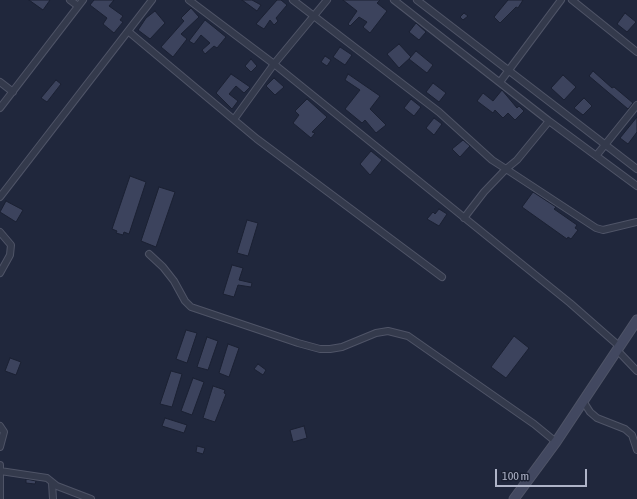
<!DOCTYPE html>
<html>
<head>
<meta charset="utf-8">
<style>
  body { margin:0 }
  #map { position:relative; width:637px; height:499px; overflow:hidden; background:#20273c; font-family:"Asap Condensed",sans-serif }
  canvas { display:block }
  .scale { position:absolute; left:495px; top:469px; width:92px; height:18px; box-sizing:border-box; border:2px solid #afb4c8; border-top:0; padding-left:5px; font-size:12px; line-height:14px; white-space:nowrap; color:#afb4c8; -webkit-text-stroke:3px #191f31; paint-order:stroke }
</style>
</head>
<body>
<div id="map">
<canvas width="637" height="499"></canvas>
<div class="scale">100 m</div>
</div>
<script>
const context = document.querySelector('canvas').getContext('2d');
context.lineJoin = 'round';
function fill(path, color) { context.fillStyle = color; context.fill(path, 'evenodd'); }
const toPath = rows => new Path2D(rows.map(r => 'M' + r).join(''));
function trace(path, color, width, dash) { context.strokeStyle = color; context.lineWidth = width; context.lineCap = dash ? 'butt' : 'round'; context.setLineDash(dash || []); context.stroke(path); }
const building = toPath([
  [29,0,50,0,43,10,29,0],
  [94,0,114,0,109,6,123,16,120,20,123,22,114,33,103,24,107,18,90,5,94,0],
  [242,0,252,0,261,5,257,11,242,0],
  [277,0,281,0,287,5,276,18,278,21,274,25,270,20,264,29,256,24,277,0],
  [343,0,380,0,377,3,387,11,370,33,363,27,367,22,359,17,350,26,348,24,357,11,343,0],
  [508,0,523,0,518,8,516,7,500,23,494,17,508,0],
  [191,8,199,17,181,34,187,39,173,57,161,47,184,21,181,18,191,8],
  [155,11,165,23,150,39,138,30,146,18,155,11],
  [464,13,468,16,463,20,460,17,464,13],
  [625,13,636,22,627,32,617,24,625,13],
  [205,20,226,37,217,48,214,46,205,54,202,50,210,43,201,35,194,44,189,41,205,20],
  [416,23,426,32,419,40,409,32,416,23],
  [399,44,411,57,399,68,387,54,399,44],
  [340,47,352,55,345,65,333,57,340,47],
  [416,51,433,65,427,73,409,59,416,51],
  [325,56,331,60,327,66,321,62,325,56],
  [251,59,257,66,251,72,245,66,251,59],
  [593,71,612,88,614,87,633,103,628,109,589,76,593,71],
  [231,74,250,87,244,93,236,86,229,94,238,101,232,109,216,93,231,74],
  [348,74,380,96,370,109,386,125,376,133,365,120,362,123,345,109,360,90,345,80,348,74],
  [563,75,576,87,564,100,551,88,563,75],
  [274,78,284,87,275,95,266,86,274,78],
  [56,80,61,84,47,102,41,98,56,80],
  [433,83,446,93,439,102,426,92,433,83],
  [502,90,517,108,519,106,524,111,515,120,508,113,503,118,495,110,493,113,477,101,483,93,493,101,502,90],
  [584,98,592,106,583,115,574,108,584,98],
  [307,99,327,117,312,132,315,133,311,138,293,123,299,115,295,111,307,99],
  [411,99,421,107,414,116,404,108,411,99],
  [637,117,637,132,628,144,620,138,637,117],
  [434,118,442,124,434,135,426,128,434,118],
  [463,140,470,146,460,157,452,149,463,140],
  [371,151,382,160,370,175,360,164,371,151],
  [130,176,146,182,129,234,124,232,123,235,116,233,117,231,112,229,130,176],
  [159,187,175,192,156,247,141,241,159,187],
  [533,192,556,207,554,209,577,225,575,228,578,230,571,239,568,237,567,239,522,207,533,192],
  [6,201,23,210,16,222,0,212,6,201],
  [439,209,447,214,439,226,427,219,433,212,435,214,439,209],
  [247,220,258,223,248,256,237,253,247,220],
  [232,265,243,268,239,280,252,283,251,287,238,285,234,297,223,294,232,265],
  [186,330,197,333,187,363,176,359,186,330],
  [514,336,529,348,506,378,491,367,514,336],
  [207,337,218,341,208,370,197,367,207,337],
  [228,344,239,348,229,377,219,373,228,344],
  [10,358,21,362,16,375,5,371,10,358],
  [258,364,266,370,263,375,254,369,258,364],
  [171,371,182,374,172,407,160,404,171,371],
  [193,378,204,382,192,415,181,411,193,378],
  [213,386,225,390,224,393,226,394,215,422,203,418,213,386],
  [165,418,187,425,184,433,162,426,165,418],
  [304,426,307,438,293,442,290,430,304,426],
  [197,446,205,448,203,454,196,452,197,446],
  [26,479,36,481,35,484,26,483,26,479]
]);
fill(building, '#3c435d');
trace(building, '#1b2133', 1);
const street = toPath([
  [70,0,78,6],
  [189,0,274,64,570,303,619,346],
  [293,0,439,112,492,160,506,169,517,160,549,121],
  [394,0,549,121,637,186],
  [417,0,637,169],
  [572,0,637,52],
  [129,32,257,139,442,277],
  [0,82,13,92],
  [500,82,561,0],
  [0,108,83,0],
  [235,118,274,64,327,0],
  [596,156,637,105],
  [0,197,152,0],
  [464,218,484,192,506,169,596,228,603,230,637,222],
  [0,232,11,245,10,255,0,273],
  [149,254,163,267,174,281,185,301,191,307,298,343,320,349,330,349,342,347,376,333,388,331,408,336,534,424,556,442],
  [617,350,637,371],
  [583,401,590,412,597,418,625,429,632,435,637,450],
  [0,426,4,432,0,447],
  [0,465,0,499],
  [0,471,47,478,57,486,91,499],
  [52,483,53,499]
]);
const secondary = toPath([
  [514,499,556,442,637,320]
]);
trace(street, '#4f5467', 8);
trace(secondary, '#4f5467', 11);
trace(street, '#343a4c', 6);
trace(secondary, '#424860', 9);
</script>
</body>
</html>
